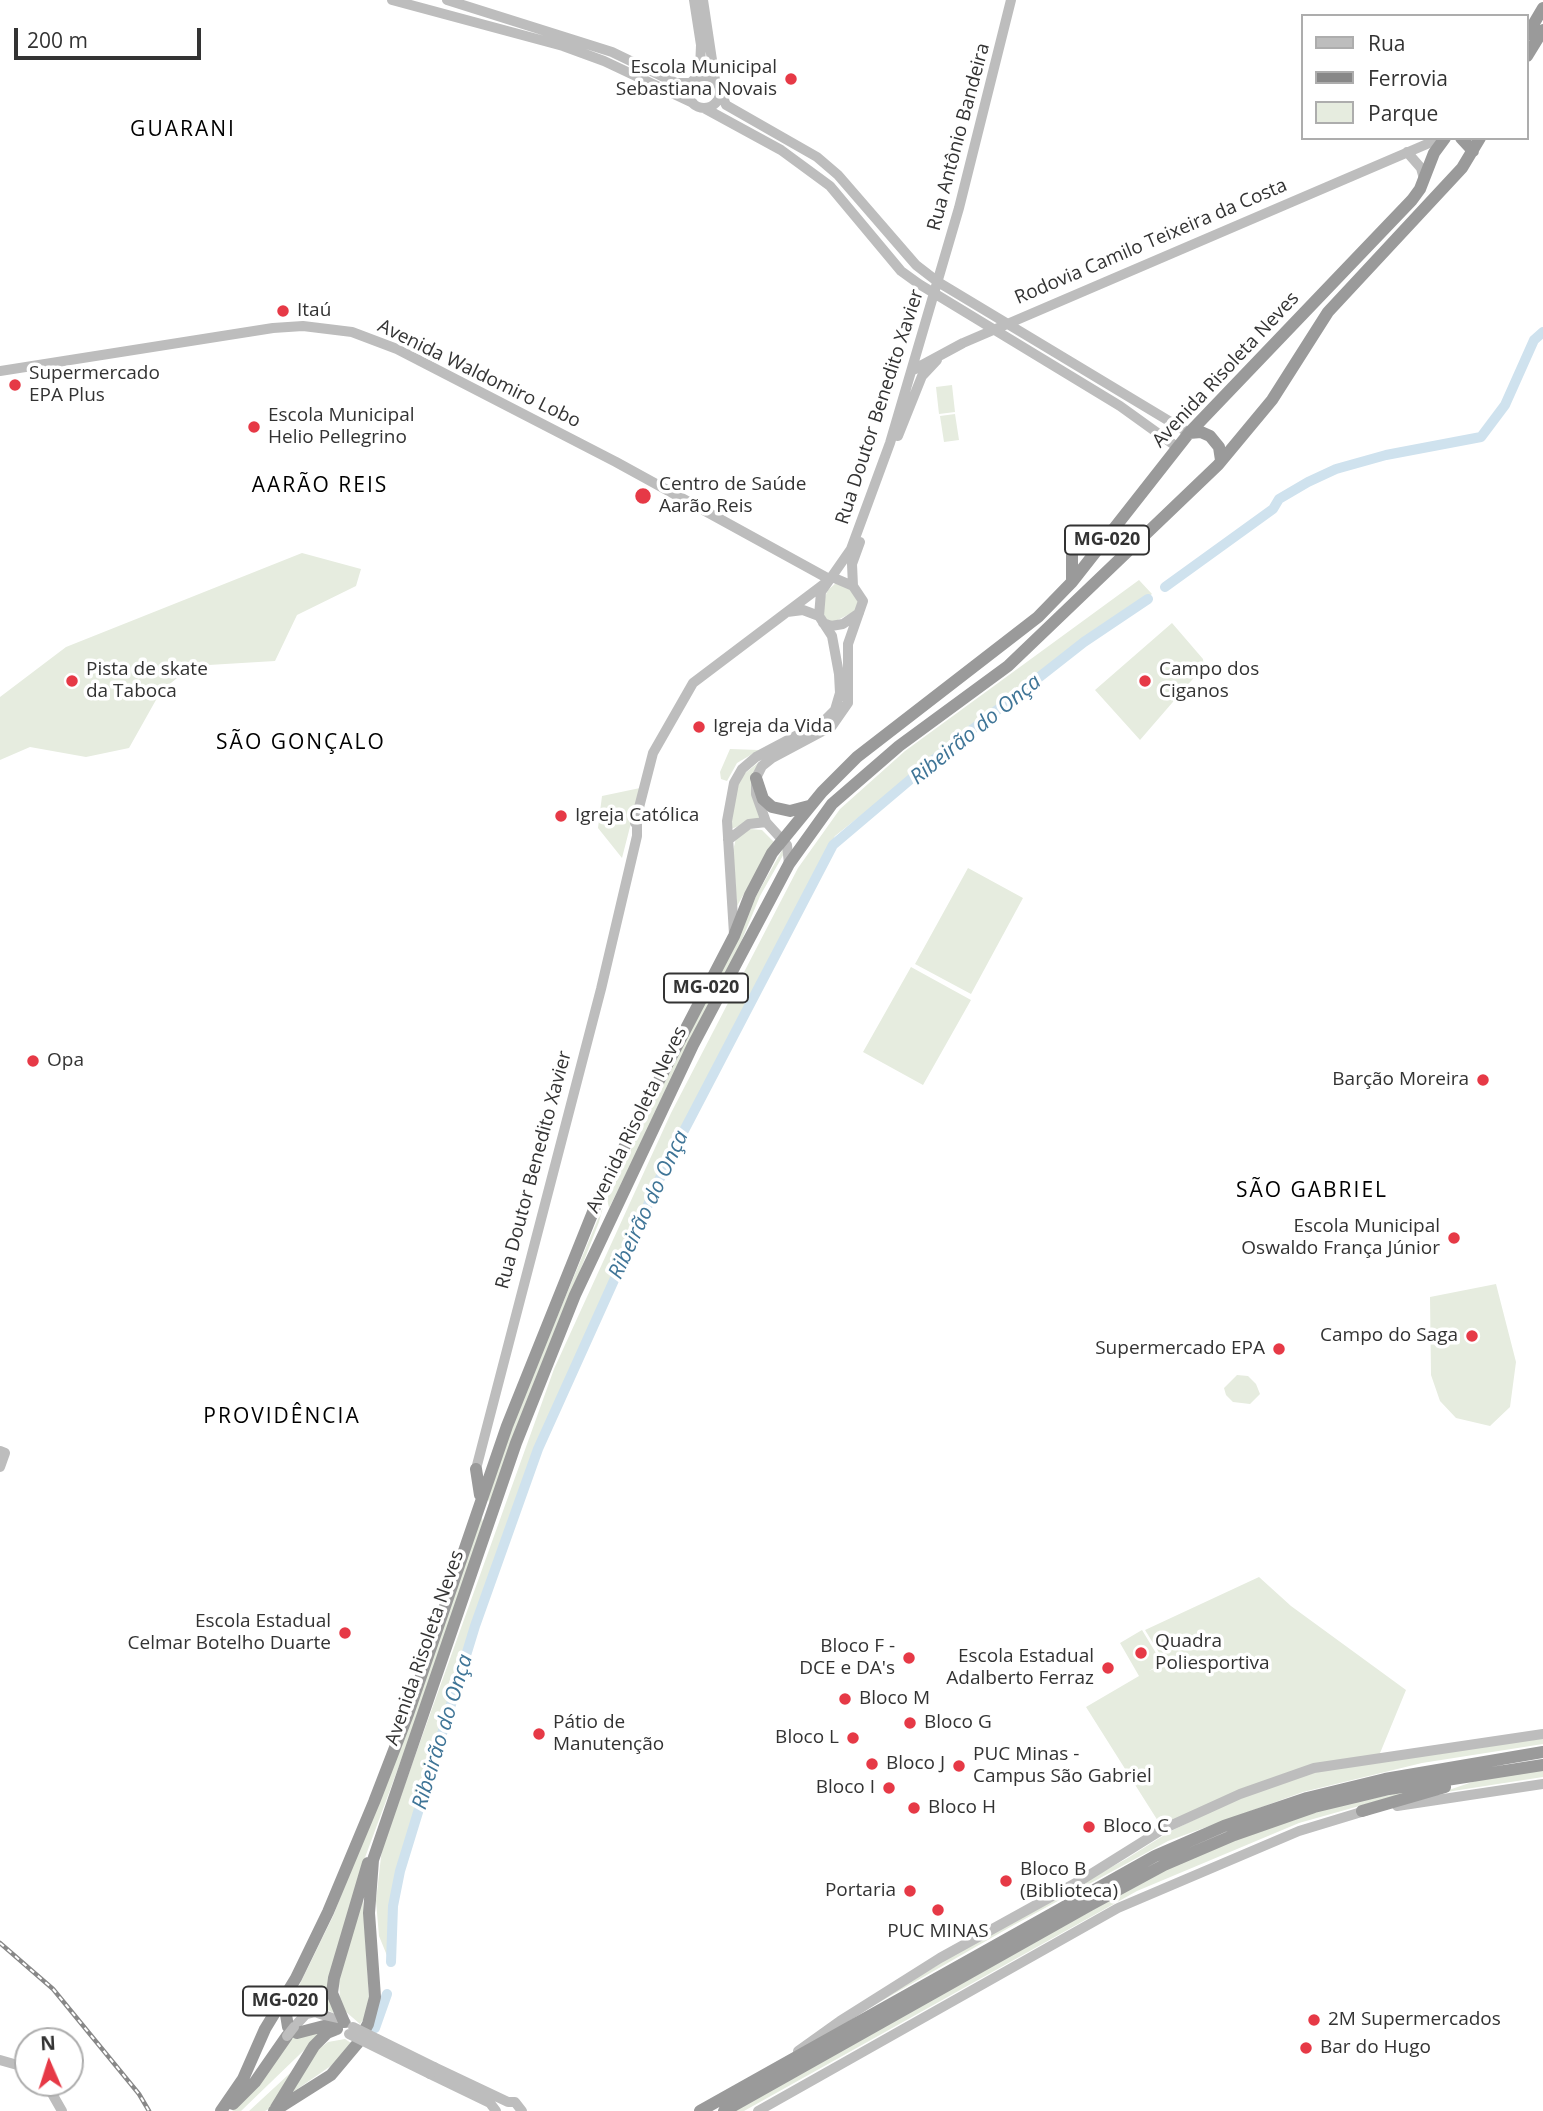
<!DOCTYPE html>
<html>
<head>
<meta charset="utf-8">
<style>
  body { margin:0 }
  #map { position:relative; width:1543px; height:2111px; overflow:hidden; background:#fff; font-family:"Open Sans",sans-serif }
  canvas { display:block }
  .legend { position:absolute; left:1301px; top:14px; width:228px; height:126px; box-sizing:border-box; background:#fff; border:2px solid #adadad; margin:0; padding:9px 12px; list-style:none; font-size:21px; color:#333 }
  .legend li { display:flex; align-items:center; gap:14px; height:35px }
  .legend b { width:35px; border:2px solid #adadad }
  .north { position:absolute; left:14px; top:2027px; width:70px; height:70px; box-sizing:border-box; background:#fff; border:2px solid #adadad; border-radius:50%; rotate:357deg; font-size:19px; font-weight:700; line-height:28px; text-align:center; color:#333 }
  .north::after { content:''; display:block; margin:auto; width:24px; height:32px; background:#e63946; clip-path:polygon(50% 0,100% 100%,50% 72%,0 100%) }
  .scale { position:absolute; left:14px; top:28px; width:187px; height:32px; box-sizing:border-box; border:4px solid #333; border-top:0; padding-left:9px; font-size:21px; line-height:24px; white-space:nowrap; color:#333; -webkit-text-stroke:5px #fff; paint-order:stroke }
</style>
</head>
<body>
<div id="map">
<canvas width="1543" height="2111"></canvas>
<ul class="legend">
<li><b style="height:9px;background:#bdbdbd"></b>Rua</li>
<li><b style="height:9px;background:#888"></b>Ferrovia</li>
<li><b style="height:19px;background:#e6ecdf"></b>Parque</li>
</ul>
<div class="north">N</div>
<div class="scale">200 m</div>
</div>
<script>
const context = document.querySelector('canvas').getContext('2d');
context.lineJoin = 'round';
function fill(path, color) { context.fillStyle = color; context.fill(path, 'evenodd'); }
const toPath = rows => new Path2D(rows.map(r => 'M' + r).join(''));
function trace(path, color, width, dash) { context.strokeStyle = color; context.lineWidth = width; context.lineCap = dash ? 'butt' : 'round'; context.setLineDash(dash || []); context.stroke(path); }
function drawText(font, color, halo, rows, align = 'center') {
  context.font = font + ' "Open Sans",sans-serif'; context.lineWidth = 7; context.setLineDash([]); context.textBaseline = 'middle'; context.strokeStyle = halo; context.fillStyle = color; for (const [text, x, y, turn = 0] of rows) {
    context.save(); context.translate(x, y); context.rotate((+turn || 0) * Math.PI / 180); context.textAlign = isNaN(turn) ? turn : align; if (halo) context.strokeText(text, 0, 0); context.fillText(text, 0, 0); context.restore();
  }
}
fill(toPath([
  [952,385,955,412,939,414,936,387],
  [955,414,959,440,944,442,940,416],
  [302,553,361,569,356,586,297,615,275,661,192,666,161,691,129,748,86,757,30,747,0,760,0,697,66,647],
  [1139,580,1152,594,1010,697,835,836,643,1211,540,1438,461,1665,403,1854,391,1903,388,1958,379,1936,376,1901,382,1848,554,1369,671,1113,798,868,840,809,905,751],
  [837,582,852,588,859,599,855,611,834,622,825,620,821,606,828,590],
  [1172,623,1203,659,1204,666,1140,740,1095,690],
  [730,749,759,750,737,763,727,781,721,779,720,772],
  [759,762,751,782,760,818,731,829,735,788,744,774],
  [640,788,622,858,598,828,602,796],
  [750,829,762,830,774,842,737,906,733,851,736,838],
  [784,847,786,850,760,896,734,959,609,1208,607,1198,747,912],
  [968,868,1023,898,971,994,915,964],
  [911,967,971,1000,923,1085,863,1052],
  [603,1207,599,1222,490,1503,487,1498,515,1417],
  [1496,1284,1516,1362,1510,1407,1490,1426,1456,1418,1440,1401,1431,1375,1430,1297],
  [1237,1375,1248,1376,1256,1384,1260,1394,1250,1404,1233,1402,1226,1395,1224,1388],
  [481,1515,483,1522,416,1720,360,1871,337,1961,335,2014,296,1992,334,1914],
  [1259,1577,1291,1606,1406,1690,1378,1758,1334,1767,1543,1737,1543,1744,1422,1763,1303,1792,1168,1841,1012,1926,859,2014,965,1948,1126,1859,1169,1832,1233,1801,1306,1774,1278,1779,1240,1794,1163,1829,1086,1707,1139,1676,1120,1643,1142,1630,1162,1663,1149,1671,1166,1664,1145,1630],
  [1543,1768,1543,1777,1440,1793,1487,1777],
  [1423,1788,1299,1823,1137,1891,744,2111,729,2111,1183,1860,1253,1832,1332,1807],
  [362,1884,369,1997,366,2016,360,2024,345,2011,340,2000,339,1978],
  [326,2029,241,2111,232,2111,256,2088,292,2034],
  [345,2039,351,2043,335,2063,283,2099,315,2052,328,2042],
  [300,2064,272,2107,265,2111,249,2111]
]), '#e6ecdf');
trace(toPath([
  [1165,587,1273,509,1279,499,1308,482,1336,469,1386,455,1481,437,1505,405,1534,340,1543,332],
  [391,1962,393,1906,400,1871,475,1626,538,1449,665,1167,833,845,931,762,1084,642,1148,599],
  [375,2028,387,1994]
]), '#cfe2ee', 10);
trace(toPath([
  [392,0,563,46,604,61,693,103],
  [447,0,612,52,676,83,691,83],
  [694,0,701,45,700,69,695,79],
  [703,0,715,80],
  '688 92a16 16 0 1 1 32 0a16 16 0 1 1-32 0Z',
  [720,90,726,105,817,157,838,175,916,265,938,282,1189,433],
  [704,108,781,150,830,186,901,271,919,284,1120,406,1177,447],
  [1407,152,1421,168,1424,179],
  [913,370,963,343,1441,138],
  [0,371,273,328,303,326,352,332,397,349,616,462,829,579],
  [898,436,922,376,937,360],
  [853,586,852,564,860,542],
  [787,612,803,610,819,616],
  [823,623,831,626,843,624,859,613],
  [635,823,653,753,693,683,824,584],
  [728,840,749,824,766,822],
  [789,864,787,845,766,822,756,794,756,778,762,766,772,758,832,726,848,703,848,644,863,601,853,586,832,577],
  [734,934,727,821,734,783,742,769,756,757,824,721,835,710,840,693,839,674,832,636,819,616,821,592,851,549,890,443,959,208,1011,0],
  [0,1451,5,1453,0,1467],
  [476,1469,601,989,637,836,637,819],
  [1397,1806,1543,1784],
  [294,2027,306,2014,315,2012,346,2023],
  [798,2051,840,2021,940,1958,1083,1879,1163,1829,1240,1794,1314,1768,1543,1734],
  [0,2060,28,2068],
  [434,2067,508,2102,515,2102,522,2111],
  [430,2074,490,2103,496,2111],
  [46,2083,62,2111],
  [758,2111,1118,1908,1299,1831,1368,1810]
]), '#bdbdbd', 10);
trace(toPath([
  [1527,35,1543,8],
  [1527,56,1543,30],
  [1461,138,1473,151],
  [1189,433,1201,432,1210,436,1219,447,1221,460],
  [1072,544,1072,582],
  [756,778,763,799,772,807,790,811,809,806],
  [476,1469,480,1495],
  [1362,1811,1445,1787],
  [284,2002,288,2027,297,2033,324,2026,337,2029],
  [344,2022,332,1993,334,1978,368,1863],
  [233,2104,255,2082,287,2036],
  [276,2108,314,2046,327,2033,337,2029],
  [221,2111,243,2079,265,2029,296,1978,328,1912,374,1802,408,1714,507,1426,601,1192,734,936,750,895,772,853,822,792,857,757,1038,617,1072,582,1189,433,1412,200,1420,189,1434,153,1445,138],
  [274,2111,331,2075,357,2044,368,2024,375,1997,369,1913,373,1860,516,1443,575,1295,693,1045,789,864,832,804,899,746,1008,666,1218,465,1272,400,1328,312,1462,168,1480,138],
  [700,2111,1155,1856,1224,1826,1307,1798,1385,1779,1543,1752],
  [724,2111,1090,1905,1164,1865,1234,1835,1314,1807,1389,1789,1543,1765]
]), '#9a9a9a', 12);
const rail = toPath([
  [0,1943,53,1989,139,2094,149,2111]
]);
trace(rail, '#888', 4.5);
trace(rail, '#fff', 2, [5]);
trace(toPath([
  [353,2027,434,2067],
  [349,2034,430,2074],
  [287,2036,294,2027]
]), '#bdbdbd', 10);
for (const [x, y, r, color] of [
  [791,79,7,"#e63946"],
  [283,311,7,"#e63946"],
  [15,385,7,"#e63946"],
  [254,427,7,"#e63946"],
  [643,496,9,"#e63946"],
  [72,681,7,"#e63946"],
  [1145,681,7,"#e63946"],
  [699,727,7,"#e63946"],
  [561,816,7,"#e63946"],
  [33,1061,7,"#e63946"],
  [1483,1080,7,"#e63946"],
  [1454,1238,7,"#e63946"],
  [1472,1336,7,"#e63946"],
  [1279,1349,7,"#e63946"],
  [345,1633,7,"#e63946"],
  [1141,1653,7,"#e63946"],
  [909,1658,7,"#e63946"],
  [1108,1668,7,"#e63946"],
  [845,1699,7,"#e63946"],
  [910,1723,7,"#e63946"],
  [539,1734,7,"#e63946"],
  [853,1738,7,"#e63946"],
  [872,1764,7,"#e63946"],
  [959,1766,7,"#e63946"],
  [889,1788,7,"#e63946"],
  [914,1808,7,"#e63946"],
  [1089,1827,7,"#e63946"],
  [1006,1881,7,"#e63946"],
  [910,1891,7,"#e63946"],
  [938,1910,7,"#e63946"],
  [1314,2020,7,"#e63946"],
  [1306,2048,7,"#e63946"]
]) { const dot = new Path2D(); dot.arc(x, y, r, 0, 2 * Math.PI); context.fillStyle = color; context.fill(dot); trace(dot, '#fff', 2.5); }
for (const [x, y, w] of [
  [1107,540,84],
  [706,988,84],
  [285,2001,84]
]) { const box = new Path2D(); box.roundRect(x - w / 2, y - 14.5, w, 29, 5); context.fillStyle = '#fff'; context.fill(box); trace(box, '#333', 2); }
drawText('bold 18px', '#333', null, [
  ["MG-020",1107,540],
  ["MG-020",706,988],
  ["MG-020",285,2001]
]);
drawText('19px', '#333', '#fff', [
  ["Escola Municipal",777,68,"right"],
  ["Sebastiana Novais",777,90,"right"],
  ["Itaú",297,311],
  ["Supermercado",29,374],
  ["EPA Plus",29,396],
  ["Escola Municipal",268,416],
  ["Helio Pellegrino",268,438],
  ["Centro de Saúde",659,485],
  ["Aarão Reis",659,507],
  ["Pista de skate",86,670],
  ["da Taboca",86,692],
  ["Campo dos",1159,670],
  ["Ciganos",1159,692],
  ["Igreja da Vida",713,727],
  ["Igreja Católica",575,816],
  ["Opa",47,1061],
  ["Barção Moreira",1469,1080,"right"],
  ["Escola Municipal",1440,1227,"right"],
  ["Oswaldo França Júnior",1440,1249,"right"],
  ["Campo do Saga",1458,1336,"right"],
  ["Supermercado EPA",1265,1349,"right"],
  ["Escola Estadual",331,1622,"right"],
  ["Celmar Botelho Duarte",331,1644,"right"],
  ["Quadra",1155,1642],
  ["Poliesportiva",1155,1664],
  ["Bloco F -",895,1647,"right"],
  ["DCE e DA's",895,1669,"right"],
  ["Escola Estadual",1094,1657,"right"],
  ["Adalberto Ferraz",1094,1679,"right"],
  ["Bloco M",859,1699],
  ["Pátio de",553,1723],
  ["Manutenção",553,1745],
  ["Bloco G",924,1723],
  ["Bloco L",839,1738,"right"],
  ["PUC Minas -",973,1755],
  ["Campus São Gabriel",973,1777],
  ["Bloco J",886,1764],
  ["Bloco I",875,1788,"right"],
  ["Bloco H",928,1808],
  ["Bloco C",1103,1827],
  ["Bloco B",1020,1870],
  ["(Biblioteca)",1020,1892],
  ["Portaria",896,1891,"right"],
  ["PUC MINAS",938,1932,"center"],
  ["2M Supermercados",1328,2020],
  ["Bar do Hugo",1320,2048]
], 'left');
drawText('19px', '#333', '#fff', [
  ["Rua Antônio Bandeira",959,137,-75],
  ["Rodovia Camilo Teixeira da Costa",1151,242,-23],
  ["Avenida Risoleta Neves",1226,370,-47],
  ["Avenida Waldomiro Lobo",479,374,26],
  ["Rua Doutor Benedito Xavier",880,407,-72],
  ["Avenida Risoleta Neves",637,1120,-64],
  ["Rua Doutor Benedito Xavier",534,1170,-75],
  ["Avenida Risoleta Neves",425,1648,-71]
]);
context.letterSpacing = '2px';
drawText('21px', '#000', '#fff', [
  ["GUARANI",183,130],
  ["AARÃO REIS",320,486],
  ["SÃO GONÇALO",301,743],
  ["SÃO GABRIEL",1312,1191],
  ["PROVIDÊNCIA",282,1417]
]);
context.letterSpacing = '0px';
drawText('italic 21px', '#3f7597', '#fff', [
  ["Ribeirão do Onça",976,730,-39],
  ["Ribeirão do Onça",649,1205,-65],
  ["Ribeirão do Onça",443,1732,-73]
]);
</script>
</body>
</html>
